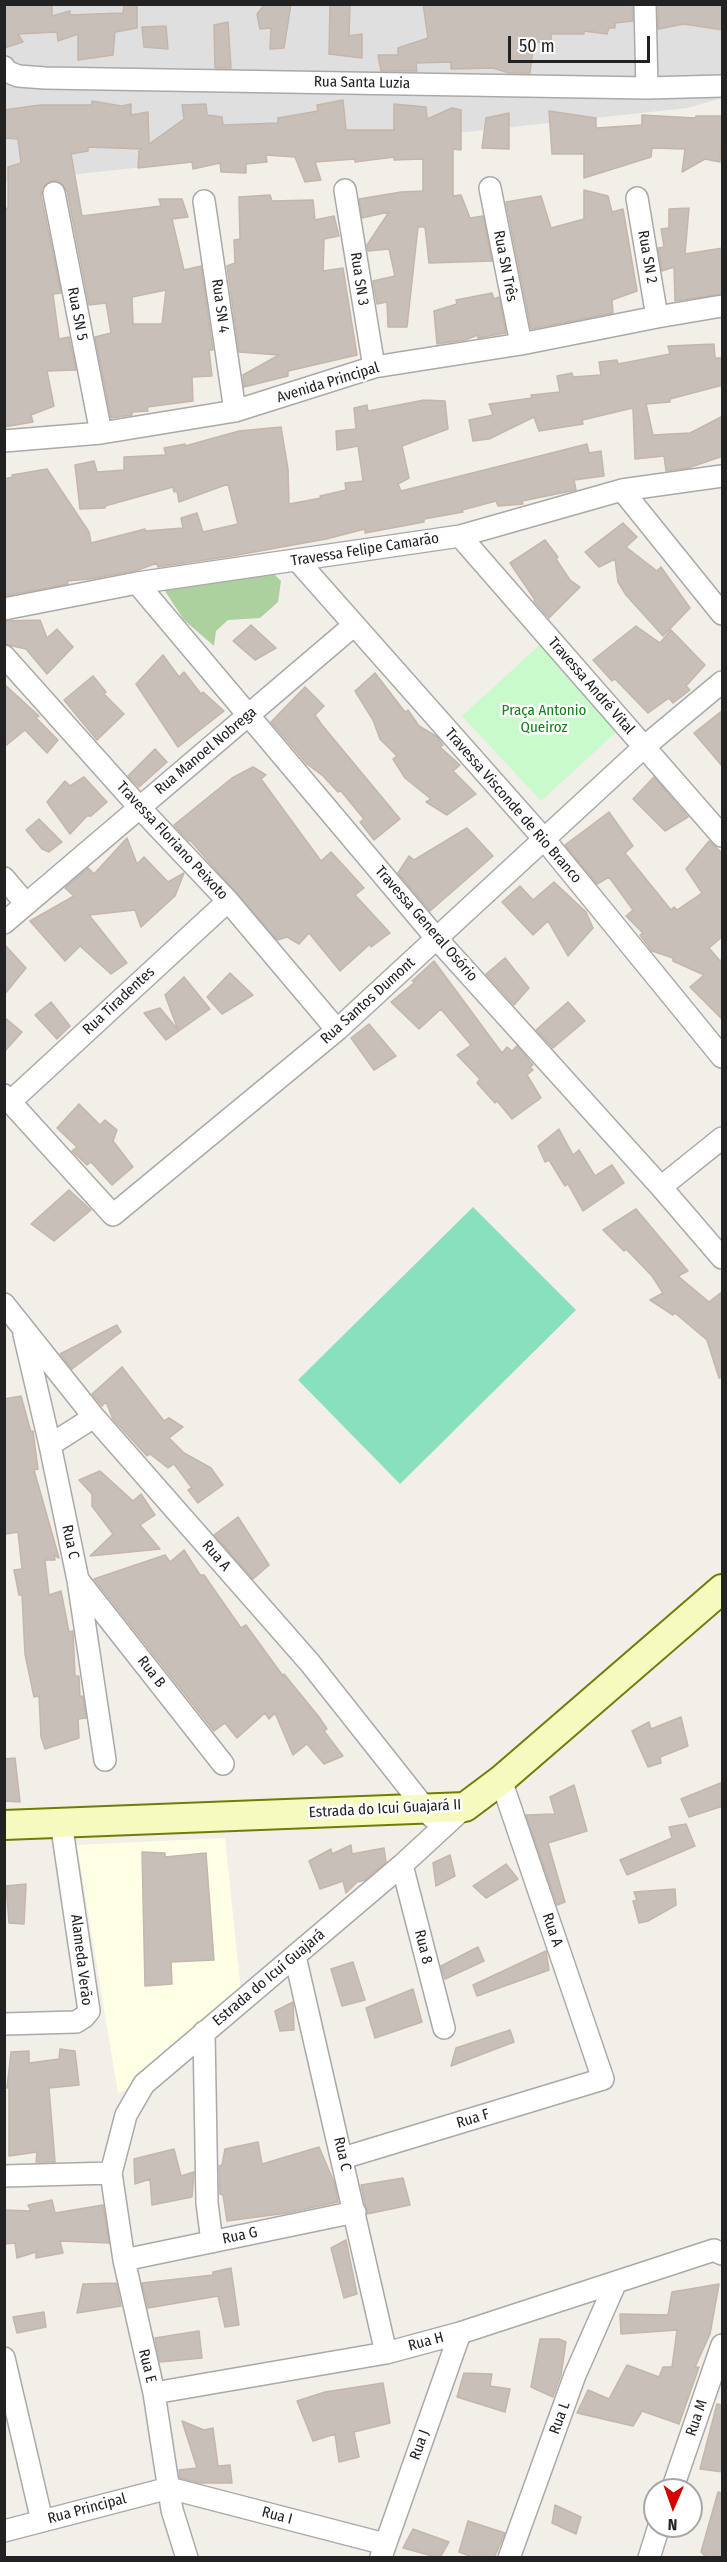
<!DOCTYPE html>
<html>
<head>
<meta charset="utf-8">
<style>
  body { margin:0 }
  #map { position:relative; width:727px; height:2562px; overflow:hidden; background:#f2efe9; font-family:"Fira Sans Condensed",sans-serif }
  canvas { display:block }
  .frame { position:absolute; inset:0; border:6px solid #222; pointer-events:none }
  .north { position:absolute; left:643px; top:2478px; width:60px; height:60px; box-sizing:border-box; background:#fff; border:2px solid #a7a7a7; border-radius:50%; rotate:182deg; font-size:16px; font-weight:700; line-height:24px; text-align:center; color:#222 }
  .north::after { content:''; display:block; margin:auto; width:21px; height:27px; background:#d40000; clip-path:polygon(50% 0,100% 100%,50% 72%,0 100%) }
  .scale { position:absolute; left:508px; top:36px; width:142px; height:27px; box-sizing:border-box; border:3px solid #222; border-top:0; padding-left:8px; font-size:18px; line-height:21px; white-space:nowrap; color:#222; -webkit-text-stroke:4px #fff; paint-order:stroke }
</style>
</head>
<body>
<div id="map">
<canvas width="727" height="2562"></canvas>
<div class="frame"></div>
<div class="north">N</div>
<div class="scale">50 m</div>
</div>
<script>
const context = document.querySelector('canvas').getContext('2d');
context.lineJoin = 'round';
function fill(path, color) { context.fillStyle = color; context.fill(path, 'evenodd'); }
const toPath = rows => new Path2D(rows.map(r => 'M' + r).join(''));
function trace(path, color, width, dash) { context.strokeStyle = color; context.lineWidth = width; context.lineCap = dash ? 'butt' : 'round'; context.setLineDash(dash || []); context.stroke(path); }
function drawText(font, color, halo, rows, align = 'center') {
  context.font = font + ' "Fira Sans Condensed",sans-serif'; context.lineWidth = 5; context.setLineDash([]); context.textBaseline = 'middle'; context.strokeStyle = halo; context.fillStyle = color; for (const [text, x, y, turn = 0] of rows) {
    context.save(); context.translate(x, y); context.rotate((+turn || 0) * Math.PI / 180); context.textAlign = isNaN(turn) ? turn : align; if (halo) context.strokeText(text, 0, 0); context.fillText(text, 0, 0); context.restore();
  }
}
fill(toPath([
  [4,5,722,5,722,98,687,108,5,182]
]), '#e0dfdf');
fill(toPath([
  [225,1838,241,1993,136,2087,118,2093,77,1845]
]), '#ffffe5');
fill(toPath([
  [270,570,281,581,278,602,260,618,228,620,216,631,214,646,184,620,159,582]
]), '#add19e');
fill(toPath([
  [546,639,625,724,541,801,462,716]
]), '#c8facc');
fill(toPath([
  [473,1207,576,1310,400,1484,298,1380]
]), '#88e0be');
const building = toPath([
  [4,4,52,4,52,16,70,11,70,15,123,13,124,4,137,4,137,28,115,32,113,55,78,60,78,34,58,41,57,32,18,34,23,42,4,48,4,4],
  [265,4,291,4,284,48,270,49,271,28,260,29,257,14,265,4],
  [330,4,350,4,349,36,362,34,362,58,329,54,330,4],
  [423,4,632,4,633,21,615,23,615,28,609,28,607,34,584,31,584,34,551,34,551,43,534,42,530,73,509,73,493,68,451,69,451,62,416,63,417,71,381,71,378,55,398,55,398,48,428,38,423,4],
  [658,4,723,4,723,30,684,24,658,29,658,4],
  [228,22,231,68,215,68,214,25,228,22],
  [166,26,168,49,144,47,142,27,166,26],
  [343,100,346,130,394,130,394,104,426,107,427,119,452,108,461,110,461,150,453,149,453,196,461,195,470,218,483,216,492,261,429,263,425,227,418,227,407,327,388,327,387,302,377,304,373,281,395,276,389,249,368,251,367,245,389,212,362,218,359,199,401,192,423,191,423,159,394,160,394,157,355,162,355,159,315,162,321,180,305,182,295,157,266,155,267,162,246,164,246,173,221,172,220,163,193,169,192,162,138,168,139,151,142,149,88,147,88,151,71,154,82,216,161,206,159,199,182,199,188,217,172,219,184,270,201,266,213,350,209,350,212,376,192,377,193,401,147,407,148,411,132,412,132,415,111,418,95,337,111,333,106,303,89,305,67,191,59,181,51,181,42,188,41,195,61,293,53,294,59,339,69,337,76,370,47,371,54,406,31,415,33,422,4,427,4,209,8,208,8,167,21,163,18,139,4,138,4,110,40,105,92,105,92,101,122,106,131,104,131,115,148,112,149,144,184,119,182,105,206,104,207,115,222,117,223,125,278,123,278,118,318,111,317,105,343,100],
  [166,290,162,324,133,324,132,297,166,290],
  [549,111,596,118,596,128,642,125,642,115,695,118,696,116,723,116,720,162,705,159,682,172,685,149,652,148,651,157,584,178,584,154,552,154,549,111],
  [509,113,509,149,482,148,486,118,509,113],
  [584,190,608,196,612,212,623,209,637,291,612,300,613,313,531,329,506,202,541,196,551,228,584,219,584,190],
  [270,195,272,201,313,200,315,220,334,216,339,236,324,239,323,271,343,268,357,355,288,371,288,376,244,387,243,375,279,355,239,352,227,266,235,263,234,240,240,239,239,197,270,195],
  [689,208,685,254,723,248,723,294,675,301,674,267,662,271,658,248,664,247,661,229,669,228,669,209,689,208],
  [492,293,494,299,499,297,506,333,478,338,478,335,465,340,437,344,434,311,457,304,456,300,492,293],
  [714,344,715,358,723,358,723,385,670,399,670,402,646,404,653,435,690,433,723,416,723,456,688,468,666,471,664,456,635,459,633,408,582,420,583,424,539,431,534,417,489,439,473,441,469,420,493,415,489,404,532,398,531,395,560,392,557,376,572,373,573,377,601,375,599,362,617,360,618,364,670,354,668,346,714,344],
  [424,400,445,401,448,429,402,446,409,478,398,484,401,491,587,444,589,453,601,451,604,476,574,480,576,490,522,501,523,504,498,506,496,501,462,510,463,512,424,519,424,522,365,533,365,529,326,539,232,556,158,567,157,563,138,570,90,579,67,581,68,584,4,596,4,479,13,477,12,475,47,469,89,532,91,543,145,529,145,531,183,528,181,518,197,513,203,532,238,524,228,484,179,502,177,491,174,492,173,487,105,506,105,508,80,509,75,465,94,461,97,472,124,470,124,457,166,455,164,448,185,444,185,446,239,431,281,427,288,469,289,504,321,498,320,496,346,490,345,483,363,481,358,446,337,450,336,431,356,429,354,408,367,405,368,411,424,400],
  [623,523,637,537,626,547,657,571,661,567,690,608,663,636,626,595,618,582,615,559,599,567,585,552,623,523],
  [545,540,558,557,556,559,570,580,580,587,549,618,534,601,535,600,510,563,545,540],
  [40,620,47,638,57,629,73,647,47,674,26,649,4,644,4,621,40,620],
  [251,625,276,648,255,660,233,641,251,625],
  [636,626,660,643,671,630,705,665,686,686,690,690,673,703,669,698,648,713,615,679,612,681,593,660,636,626],
  [163,655,179,677,184,672,201,694,203,692,224,711,178,747,136,684,163,655],
  [375,673,405,712,408,710,419,726,436,736,443,745,440,747,460,765,453,771,476,794,447,815,426,802,431,799,405,778,393,759,397,756,380,739,373,720,355,691,375,673],
  [93,676,106,692,104,694,124,714,97,740,64,700,93,676],
  [4,684,39,716,36,718,58,740,47,753,25,730,4,747,4,684],
  [305,687,324,706,315,715,322,725,400,819,374,840,360,822,364,819,341,791,338,792,323,776,307,764,271,722,305,687],
  [723,710,723,767,694,733,723,710],
  [155,749,167,762,139,787,128,776,155,749],
  [253,767,266,775,261,779,321,861,331,852,364,888,355,895,390,933,371,947,370,944,340,971,309,933,299,944,287,937,277,940,190,840,189,841,174,825,232,778,253,767],
  [84,777,107,802,91,816,87,816,70,834,47,802,65,781,70,786,84,777],
  [654,777,688,817,665,831,633,799,654,777],
  [609,812,633,846,625,853,671,910,674,907,677,910,702,893,686,869,709,841,723,854,723,936,709,948,720,961,723,958,723,1020,690,987,704,975,673,961,673,958,652,951,640,935,643,933,626,916,633,910,609,877,597,884,565,845,609,812],
  [39,819,62,842,49,852,42,849,26,830,39,819],
  [467,828,493,856,430,911,398,873,409,856,414,860,467,828],
  [127,838,137,864,144,857,168,882,184,873,175,896,141,927,135,910,89,915,127,963,111,974,80,946,65,961,30,921,74,896,65,888,88,868,94,874,127,838],
  [554,882,586,912,593,928,568,956,548,921,533,935,502,902,520,886,533,900,554,882],
  [4,944,26,968,4,995,4,944],
  [505,958,529,988,514,1005,486,974,505,958],
  [434,961,502,1053,507,1047,512,1051,517,1046,533,1065,530,1067,533,1070,527,1075,541,1098,512,1119,497,1101,495,1103,477,1083,480,1079,457,1055,471,1045,441,1009,419,1029,391,1002,415,982,412,981,434,961],
  [230,973,253,995,222,1014,207,997,230,973],
  [184,977,210,1009,166,1040,144,1013,160,1008,178,1030,165,995,184,977],
  [51,1002,70,1026,57,1039,35,1015,51,1002],
  [568,1002,585,1021,553,1048,536,1030,568,1002],
  [4,1017,22,1032,4,1052,4,1017],
  [369,1024,396,1056,374,1070,351,1038,369,1024],
  [79,1104,100,1125,105,1120,117,1130,113,1141,133,1167,112,1185,91,1162,87,1165,72,1151,77,1147,57,1128,79,1104],
  [559,1129,573,1155,579,1150,595,1176,612,1165,624,1183,583,1211,568,1184,565,1186,549,1160,545,1162,538,1146,559,1129],
  [69,1190,91,1210,54,1241,31,1224,69,1190],
  [636,1209,688,1271,678,1276,709,1302,723,1291,723,1377,719,1378,707,1340,675,1313,673,1315,650,1300,663,1293,652,1276,626,1249,624,1251,603,1230,636,1209],
  [117,1325,121,1332,72,1369,60,1354,117,1325],
  [122,1367,164,1421,169,1418,183,1427,169,1438,184,1453,211,1468,223,1485,198,1503,188,1490,192,1488,174,1464,168,1468,150,1454,147,1456,113,1419,106,1402,102,1406,92,1394,122,1367],
  [21,1396,31,1432,33,1431,38,1469,34,1470,59,1558,54,1555,55,1560,45,1560,49,1595,61,1591,69,1632,73,1631,75,1676,79,1676,80,1697,83,1696,86,1718,78,1719,79,1738,45,1749,41,1737,39,1696,34,1697,25,1654,22,1595,19,1595,14,1570,22,1569,18,1532,6,1534,4,1525,4,1399,21,1396],
  [100,1471,133,1501,141,1494,155,1515,140,1525,160,1549,90,1556,113,1534,92,1506,92,1494,79,1480,100,1471],
  [238,1517,269,1565,253,1579,214,1535,238,1517],
  [184,1550,200,1575,204,1575,241,1628,246,1625,283,1676,284,1674,319,1717,327,1729,324,1731,343,1756,324,1764,307,1744,293,1755,275,1713,269,1719,265,1713,237,1738,225,1723,214,1731,94,1579,165,1555,170,1562,184,1550],
  [681,1717,688,1746,660,1757,661,1763,648,1767,632,1731,649,1722,651,1729,681,1717],
  [15,1758,20,1802,4,1801,4,1759,15,1758],
  [723,1782,723,1806,689,1817,681,1799,723,1782],
  [574,1785,587,1831,548,1843,565,1902,557,1905,526,1815,555,1814,550,1797,574,1785],
  [686,1824,695,1846,627,1875,620,1860,672,1838,669,1827,686,1824],
  [351,1845,352,1854,384,1848,386,1862,365,1880,357,1882,346,1893,343,1881,320,1889,309,1861,331,1849,332,1854,351,1845],
  [142,1852,165,1853,165,1857,206,1853,214,1960,171,1962,172,1984,145,1986,142,1852],
  [450,1855,455,1876,436,1886,433,1863,450,1855],
  [506,1864,518,1879,486,1898,473,1886,506,1864],
  [26,1884,24,1924,9,1923,6,1886,26,1884],
  [675,1889,676,1905,648,1921,639,1923,633,1901,637,1900,634,1892,675,1889],
  [478,1947,484,1961,445,1979,441,1966,478,1947],
  [546,1951,549,1970,477,1996,473,1985,546,1951],
  [353,1962,365,2000,342,2006,331,1969,353,1962],
  [413,1989,422,2022,375,2038,366,2008,413,1989],
  [293,2002,294,2030,280,2031,275,2011,293,2002],
  [510,2030,514,2042,451,2066,456,2048,510,2030],
  [60,2049,75,2051,79,2085,49,2088,55,2162,36,2162,37,2152,9,2156,9,2088,7,2088,11,2052,29,2051,29,2063,59,2059,60,2049],
  [258,2142,262,2164,319,2147,334,2182,338,2202,287,2213,227,2221,223,2195,220,2194,219,2166,222,2165,225,2149,258,2142],
  [174,2149,181,2176,194,2172,192,2197,152,2205,150,2179,135,2184,134,2159,174,2149],
  [403,2178,410,2205,367,2214,361,2185,403,2178],
  [52,2200,55,2213,103,2205,109,2243,60,2241,63,2253,36,2258,36,2252,17,2258,15,2243,4,2244,4,2210,31,2211,28,2205,52,2200],
  [346,2240,357,2294,344,2298,331,2248,346,2240],
  [231,2268,239,2325,225,2327,218,2296,148,2308,142,2283,213,2275,213,2272,231,2268],
  [116,2283,121,2306,77,2313,83,2284,116,2283],
  [719,2284,710,2334,695,2367,699,2367,679,2424,642,2411,633,2426,577,2413,588,2390,609,2399,627,2365,659,2377,663,2367,672,2367,677,2330,621,2334,620,2314,668,2315,672,2292,719,2284],
  [44,2312,46,2327,17,2333,13,2317,44,2312],
  [199,2331,202,2358,160,2362,155,2338,199,2331],
  [540,2339,559,2339,566,2342,561,2375,553,2397,531,2387,540,2339],
  [464,2373,492,2374,490,2386,510,2389,505,2412,457,2397,464,2373],
  [383,2383,390,2423,354,2432,359,2457,339,2462,335,2434,313,2441,297,2401,325,2392,383,2383],
  [717,2404,723,2405,723,2472,700,2469,717,2404],
  [182,2421,204,2430,213,2428,218,2466,230,2465,232,2483,200,2483,180,2478,179,2470,197,2468,182,2421],
  [718,2492,723,2493,723,2558,707,2558,701,2552,718,2492],
  [555,2505,581,2517,576,2534,552,2523,555,2505],
  [468,2521,505,2533,494,2558,475,2558,459,2552,468,2521],
  [413,2529,449,2542,440,2558,403,2548,413,2529]
]);
fill(building, '#c7bfb8');
trace(building, '#c4b6ab', 1.5);
const minor = toPath([
  [645,4,647,88],
  [4,67,6,71,18,76,45,78,647,88,722,86],
  [490,188,521,344],
  [345,190,374,367],
  [54,193,101,433],
  [637,198,657,317],
  [204,201,235,411],
  [4,441,101,433,235,411,374,367,521,344,657,317,722,306],
  [622,490,722,614],
  [460,536,722,836],
  [297,560,544,839,722,1057],
  [137,583,437,939,661,1187,722,1258],
  [4,609,137,583,460,536,622,490,722,476],
  [4,656,139,807,228,901,337,1030],
  [4,878,26,904],
  [4,923,353,626],
  [4,1095,113,1215,337,1030,644,747,722,682],
  [10,1102,228,901],
  [661,1187,722,1138],
  [4,1304,94,1417,310,1663,432,1817],
  [24,1334,50,1445,78,1580,105,1760],
  [50,1445,94,1417],
  [79,1581,223,1764],
  [402,1865,444,2028],
  [295,1956,386,2353],
  [4,2024,76,2022,84,2017,89,2011,61,1822],
  [204,2032,207,2203,212,2242],
  [343,2158,603,2079,501,1780],
  [4,2176,111,2173],
  [124,2260,355,2212],
  [4,2358,42,2521],
  [154,2393,386,2353,460,2333,714,2250,722,2254],
  [672,2490,722,2345],
  [4,2531,169,2488,385,2544],
  [381,2557,460,2333],
  [187,2558,172,2510,154,2393,124,2260,111,2173,126,2115,144,2084,402,1865,465,1807],
  [509,2558,575,2375,616,2282],
  [649,2558,659,2526]
]);
const secondary = toPath([
  [4,1825,465,1807,501,1780,722,1589]
]);
trace(minor, '#a9a9a9', 24);
trace(secondary, '#707d05', 32);
trace(minor, '#fff', 21);
trace(secondary, '#f7fabf', 28);
drawText('15px', '#222', '#fff', [
  ["Rua Santa Luzia",362,83,1],
  ["Rua SN 2",647,257,80],
  ["Rua SN Três",505,266,79],
  ["Rua SN 3",359,279,81],
  ["Rua SN 4",220,306,82],
  ["Rua SN 5",77,314,79],
  ["Avenida Principal",328,383,-17],
  ["Travessa Felipe Camarão",365,550,-9],
  ["Travessa André Vital",591,686,49],
  ["Rua Manoel Nobrega",206,751,-40],
  ["Travessa Visconde de Rio Branco",513,806,49],
  ["Travessa Floriano Peixoto",172,841,47],
  ["Travessa General Osório",426,924,49],
  ["Rua Tiradentes",119,1001,-43],
  ["Rua Santos Dumont",368,1001,-42],
  ["Rua C",70,1542,78],
  ["Rua A",216,1556,49],
  ["Rua B",151,1672,52],
  ["Estrada do Icui Guajará II",385,1809,-3],
  ["Rua A",552,1930,71],
  ["Rua 8",423,1947,76],
  ["Alameda Verão",81,1960,83],
  ["Estrada do Icuí Guajará",269,1978,-40],
  ["Rua F",473,2119,-17],
  ["Rua C",342,2154,77],
  ["Rua G",240,2236,-12],
  ["Rua H",426,2342,-15],
  ["Rua E",147,2366,76],
  ["Rua L",560,2418,-70],
  ["Rua M",697,2418,-71],
  ["Rua J",420,2445,-70],
  ["Rua Principal",87,2509,-15],
  ["Rua I",277,2516,15]
]);
drawText('15px', '#0c8416', '#fff', [
  ["Praça Antonio",544,711],
  ["Queiroz",544,728]
]);
</script>
</body>
</html>
